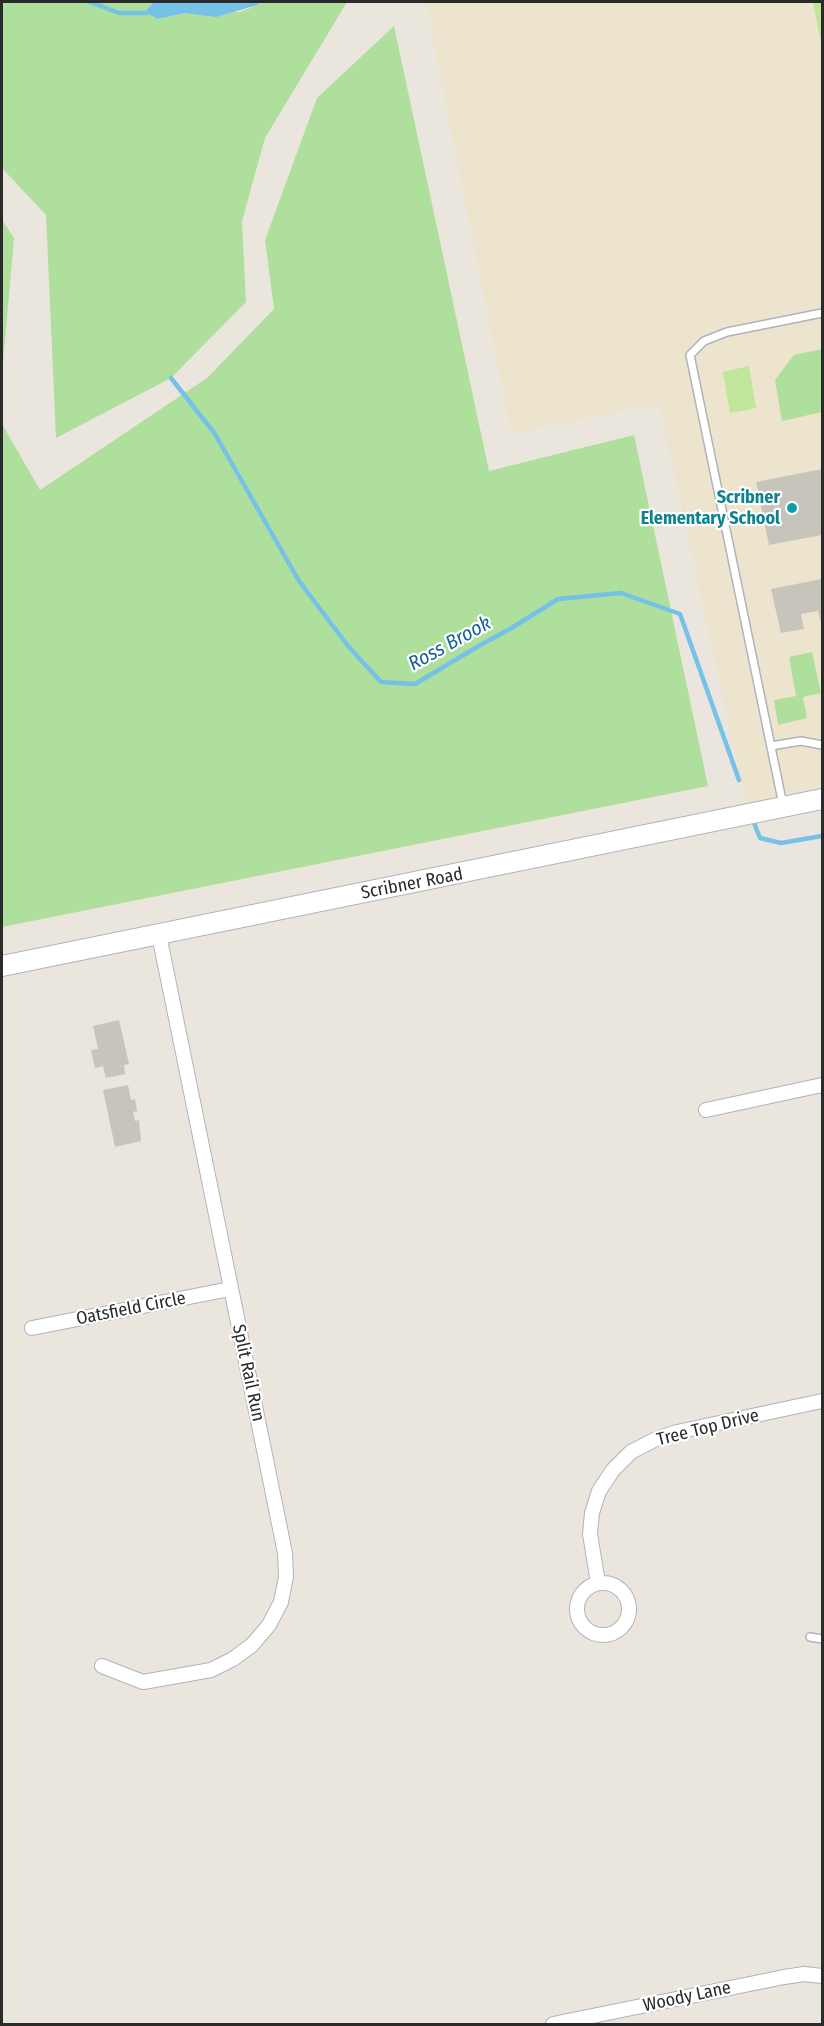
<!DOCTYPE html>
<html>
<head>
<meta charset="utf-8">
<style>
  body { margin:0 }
  #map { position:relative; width:824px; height:2026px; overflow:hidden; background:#ebe6dd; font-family:"Fira Sans Condensed",sans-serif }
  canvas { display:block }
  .frame { position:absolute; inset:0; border:3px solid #2a2a2a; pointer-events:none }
</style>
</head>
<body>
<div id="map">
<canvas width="824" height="2026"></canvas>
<div class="frame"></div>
</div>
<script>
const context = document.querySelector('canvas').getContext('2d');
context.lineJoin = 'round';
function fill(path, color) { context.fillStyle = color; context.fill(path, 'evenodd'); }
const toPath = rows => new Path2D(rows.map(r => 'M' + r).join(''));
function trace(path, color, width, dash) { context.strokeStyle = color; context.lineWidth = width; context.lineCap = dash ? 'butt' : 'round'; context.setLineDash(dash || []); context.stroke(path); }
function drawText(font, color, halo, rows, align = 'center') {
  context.font = font + ' "Fira Sans Condensed",sans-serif'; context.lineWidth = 4.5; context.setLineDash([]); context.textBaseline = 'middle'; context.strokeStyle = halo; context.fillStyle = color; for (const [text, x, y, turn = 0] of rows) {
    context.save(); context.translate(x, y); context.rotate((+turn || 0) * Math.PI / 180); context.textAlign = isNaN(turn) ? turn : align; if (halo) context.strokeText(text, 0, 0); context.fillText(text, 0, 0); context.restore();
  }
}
fill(toPath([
  [426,2,822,2,822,787,746,804,659,404,511,434]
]), '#ece4cd');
fill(toPath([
  [2,2,154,2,147,9,158,19,185,13,240,12,258,5,259,2,347,2,265,138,242,221,246,302,171,378,56,438,46,215,2,168],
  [394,26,489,471,634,435,708,786,2,927,2,424,40,490,207,378,274,309,265,240,317,98],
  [2,220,14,238,2,374],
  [822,349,822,412,782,421,775,380,794,355],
  [812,652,821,693,803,697,807,718,778,725,774,700,796,696,789,657]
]), '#aedf9c');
fill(toPath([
  [813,2,822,2,822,49],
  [749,366,756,408,730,413,723,372]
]), '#c0e699');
fill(toPath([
  [154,2,259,2,258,5,216,17,185,13,158,19,146,13,147,9]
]), '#76c1e8');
trace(toPath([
  [90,2,119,13,146,13],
  [171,378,215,434,299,581,348,646,381,682,415,684,482,644,510,629,558,599,621,593,680,614,739,780],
  [754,823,760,838,781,843,822,836]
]), '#76c1e8', 4.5);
fill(toPath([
  [822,469,822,535,769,545,756,482],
  [822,579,822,628,818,611,801,614,804,629,781,633,771,589],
  [119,1020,129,1064,124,1065,125,1074,106,1078,103,1066,95,1068,91,1050,98,1049,93,1026],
  [128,1085,131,1100,135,1099,137,1111,133,1112,135,1121,139,1120,141,1141,115,1147,103,1090]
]), '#c7c4bb');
const lane = toPath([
  [771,746,801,741,822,745],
  [783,805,690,355,704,341,727,332,822,313],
  [810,1637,822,1639]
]);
const street = toPath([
  [706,1110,822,1085],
  [32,1328,230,1289],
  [598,1583,590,1534,592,1513,599,1491,613,1470,631,1452,656,1439,677,1432,822,1401],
  '577 1609a26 26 0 1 1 52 0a26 26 0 1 1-52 0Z',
  [102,1666,143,1682,211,1670,233,1659,252,1645,269,1625,281,1602,286,1577,285,1553,159,935],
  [553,2024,784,1977,804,1974,822,1976]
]);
const secondary = toPath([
  [2,966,822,799]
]);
trace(lane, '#b0b2bd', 10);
trace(street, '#b0b2bd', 16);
trace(secondary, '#b0b2bd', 22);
trace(lane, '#fff', 7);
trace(street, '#fff', 14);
trace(secondary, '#fff', 20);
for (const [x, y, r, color] of [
  [792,508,6,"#0f9aa8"]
]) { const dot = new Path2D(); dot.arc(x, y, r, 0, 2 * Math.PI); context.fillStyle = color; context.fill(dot); trace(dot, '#fff', 2); }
drawText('bold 18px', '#0d838f', '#fff', [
  ["Scribner",780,498],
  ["Elementary School",780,519]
], 'right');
drawText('18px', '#2a2a2a', '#fff', [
  ["Scribner Road",412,884,-11],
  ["Oatsfield Circle",131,1309,-11],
  ["Split Rail Run",248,1373,78],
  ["Tree Top Drive",708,1428,-14],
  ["Woody Lane",687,1997,-12]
]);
drawText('italic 20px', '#155f94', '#fff', [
  ["Ross Brook",450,644,-29]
]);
</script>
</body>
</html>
